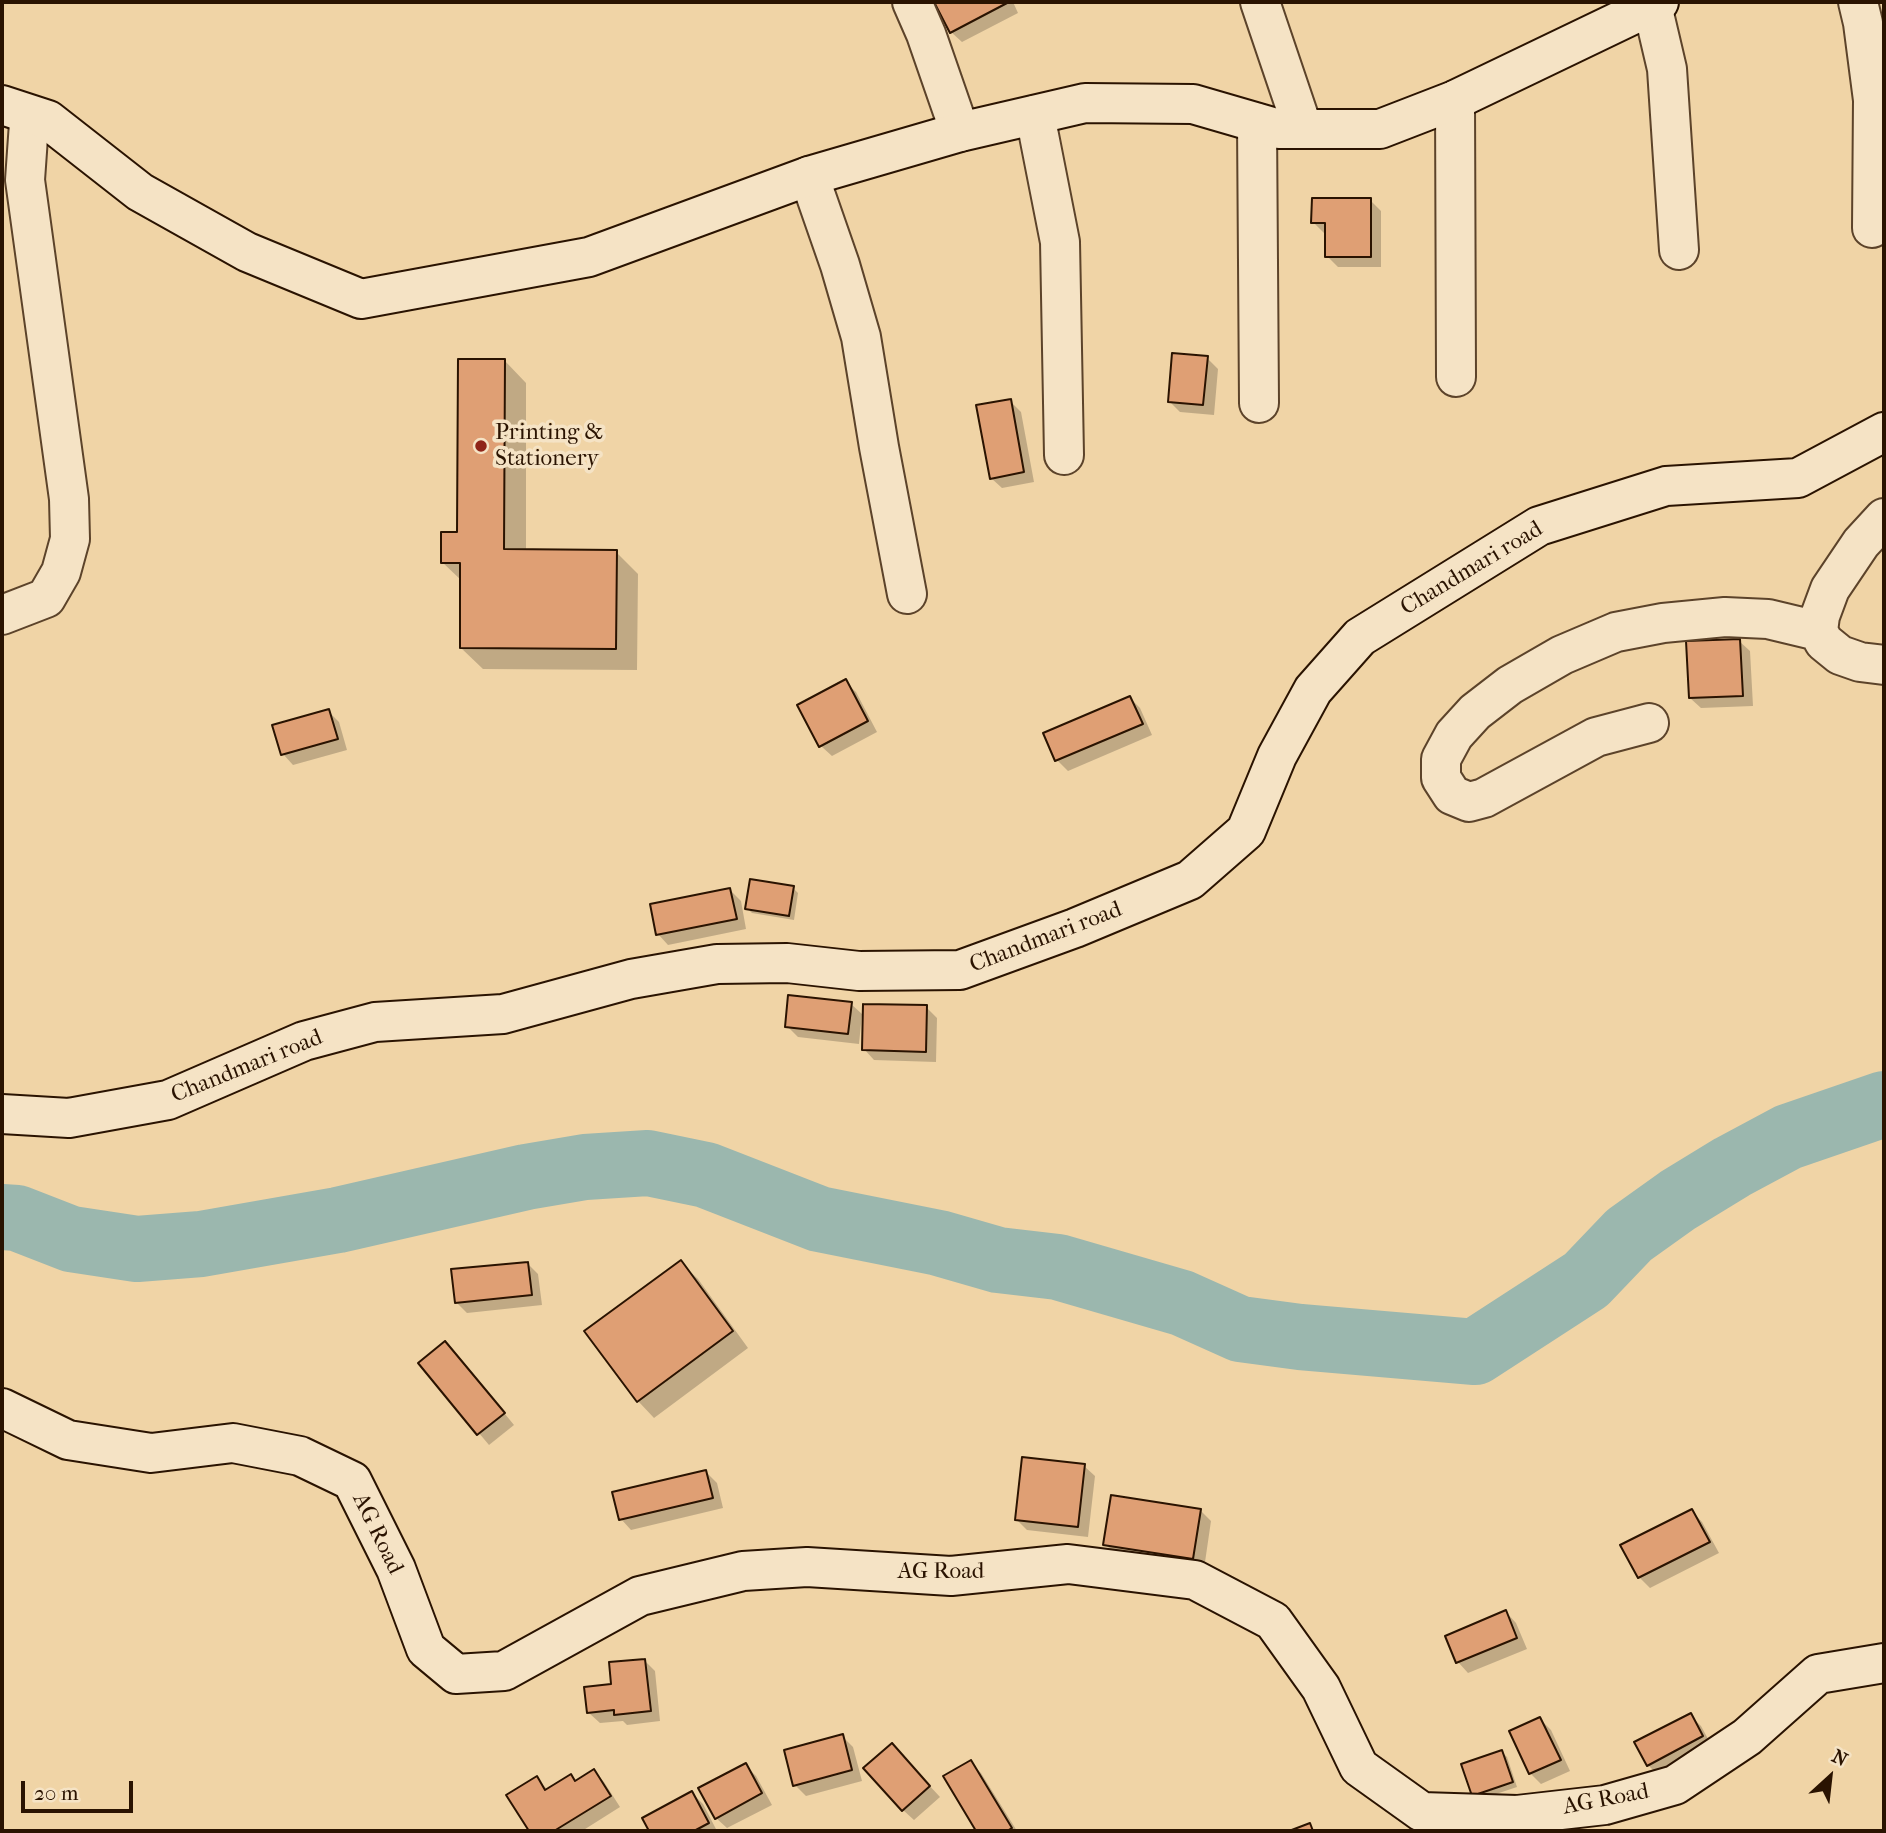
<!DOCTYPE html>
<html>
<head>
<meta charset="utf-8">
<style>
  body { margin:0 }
  #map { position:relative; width:1886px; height:1833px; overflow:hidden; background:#f0d4a6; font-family:"IM FELL French Canon",serif }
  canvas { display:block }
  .frame { position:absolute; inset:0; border:4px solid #2a1301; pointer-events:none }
  .north { position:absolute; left:1795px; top:1742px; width:70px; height:70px; -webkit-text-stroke:5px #f5e3c5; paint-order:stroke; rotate:27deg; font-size:19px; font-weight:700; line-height:28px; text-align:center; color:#2a1301 }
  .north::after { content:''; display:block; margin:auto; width:24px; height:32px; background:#2a1301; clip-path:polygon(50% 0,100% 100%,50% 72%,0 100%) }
  .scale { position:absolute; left:21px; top:1781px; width:112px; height:32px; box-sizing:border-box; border:4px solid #2a1301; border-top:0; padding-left:9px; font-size:21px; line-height:24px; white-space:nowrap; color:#2a1301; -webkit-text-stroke:5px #f5e3c5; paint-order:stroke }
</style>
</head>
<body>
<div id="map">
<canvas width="1886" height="1833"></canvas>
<div class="frame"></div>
<div class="north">N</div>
<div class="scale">20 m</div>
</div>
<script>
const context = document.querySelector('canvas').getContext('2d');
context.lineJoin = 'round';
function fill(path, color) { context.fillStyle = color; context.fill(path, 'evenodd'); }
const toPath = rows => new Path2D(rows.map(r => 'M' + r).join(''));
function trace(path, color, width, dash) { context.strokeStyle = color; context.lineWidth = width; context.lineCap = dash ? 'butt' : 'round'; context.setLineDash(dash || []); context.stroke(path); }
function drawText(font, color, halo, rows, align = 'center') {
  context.font = font + ' "IM FELL French Canon",serif'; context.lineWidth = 7; context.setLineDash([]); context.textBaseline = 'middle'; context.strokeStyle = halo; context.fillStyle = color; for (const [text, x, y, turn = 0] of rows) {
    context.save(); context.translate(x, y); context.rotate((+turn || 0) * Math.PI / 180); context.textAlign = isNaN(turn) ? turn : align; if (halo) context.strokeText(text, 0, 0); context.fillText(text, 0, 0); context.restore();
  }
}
fill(toPath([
  [936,2,1013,2,1018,13,962,42,951,32],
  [1370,200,1381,211,1381,267,1338,267,1327,256,1327,233,1324,233,1313,222],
  [1207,358,1218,369,1214,415,1180,412,1169,401],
  [505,361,526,383,526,551,616,552,638,574,637,670,483,669,461,648,462,581,442,562,459,534],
  [1010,401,1021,412,1034,482,1002,488,991,478],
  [1739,641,1750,651,1753,706,1701,708,1690,698],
  [845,682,856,692,877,732,832,756,821,746],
  [1130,698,1140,708,1152,735,1068,771,1057,760,1045,734],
  [328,711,339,722,347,750,293,765,283,754],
  [793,888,798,893,794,920,752,913,747,908],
  [730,890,741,901,746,929,668,945,658,934],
  [851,1004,862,1014,859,1044,798,1037,787,1026],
  [926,1007,937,1018,936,1062,874,1060,864,1049],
  [527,1263,538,1274,542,1305,467,1313,456,1302],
  [681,1263,698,1279,748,1348,654,1418,638,1401,587,1331],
  [456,1354,514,1425,489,1445,420,1363],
  [1084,1466,1095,1476,1088,1537,1027,1530,1016,1519],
  [706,1472,717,1483,723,1508,631,1530,621,1519],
  [1200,1510,1211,1521,1204,1569,1116,1555,1105,1544],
  [1692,1511,1702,1522,1719,1553,1650,1588,1639,1577],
  [1506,1612,1516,1623,1527,1649,1468,1673,1458,1662,1447,1637],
  [644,1660,655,1671,660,1721,627,1725,623,1721,600,1723,589,1713,613,1685],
  [1690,1715,1701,1726,1713,1748,1659,1776,1648,1765],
  [1540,1719,1551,1730,1570,1771,1541,1784,1530,1773],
  [842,1736,853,1747,862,1781,806,1796,795,1785],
  [1502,1752,1507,1757,1517,1787,1478,1800,1473,1795],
  [902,1756,940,1797,914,1820,903,1810],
  [970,1762,981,1773,1017,1831,978,1831,946,1777],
  [745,1765,756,1776,772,1805,727,1828,716,1818],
  [594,1771,604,1782,620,1807,582,1831,531,1831,508,1796,536,1778,548,1790,570,1776,576,1782],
  [692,1793,703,1804,717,1831,651,1831,644,1819]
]), '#0003');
trace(toPath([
  [2,1217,17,1218,71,1239,137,1249,201,1244,338,1220,526,1177,585,1167,648,1163,706,1175,819,1219,939,1243,998,1260,1058,1267,1182,1303,1240,1329,1300,1337,1475,1352,1586,1280,1629,1235,1678,1200,1732,1167,1788,1137,1884,1104]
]), '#9bb7ae', 66);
const building = toPath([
  [934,2,1009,2,950,33,934,2],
  [1312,198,1371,198,1371,257,1325,257,1325,223,1311,223,1312,198],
  [1172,353,1208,356,1203,405,1168,402,1172,353],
  [458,359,505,359,504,549,617,550,616,649,460,648,460,563,441,563,441,532,457,532,458,359],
  [1011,399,1024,472,990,479,976,405,1011,399],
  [1740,639,1743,696,1689,698,1686,641,1740,639],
  [846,679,868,721,819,747,797,705,846,679],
  [1130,696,1143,724,1055,761,1043,733,1130,696],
  [329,709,338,739,281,755,272,725,329,709],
  [750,879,794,886,789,916,745,909,750,879],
  [730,888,737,919,656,935,650,904,730,888],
  [788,995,852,1002,848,1034,785,1027,788,995],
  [863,1004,927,1005,926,1052,862,1050,863,1004],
  [681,1260,733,1331,637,1402,584,1331,681,1260],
  [528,1262,532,1295,455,1303,451,1269,528,1262],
  [445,1341,505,1413,477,1435,418,1363,445,1341],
  [1022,1457,1085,1464,1078,1527,1015,1520,1022,1457],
  [706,1470,713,1498,619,1520,612,1492,706,1470],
  [1111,1495,1201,1509,1193,1559,1103,1545,1111,1495],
  [1692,1509,1710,1542,1638,1578,1620,1545,1692,1509],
  [1506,1610,1517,1638,1456,1663,1445,1636,1506,1610],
  [645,1659,651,1711,614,1715,614,1710,587,1713,584,1687,611,1684,609,1662,645,1659],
  [1691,1713,1703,1736,1647,1766,1634,1742,1691,1713],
  [1540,1717,1561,1760,1529,1774,1509,1731,1540,1717],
  [843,1734,852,1770,793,1786,784,1750,843,1734],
  [892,1743,930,1786,902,1811,863,1768,892,1743],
  [1502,1750,1513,1782,1472,1796,1461,1764,1502,1750],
  [971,1760,1012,1828,1007,1831,976,1831,943,1776,971,1760],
  [746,1763,762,1793,715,1819,698,1788,746,1763],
  [594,1769,611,1796,554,1831,529,1831,506,1795,537,1776,545,1790,571,1774,575,1781,594,1769],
  [692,1791,709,1823,694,1831,649,1831,642,1818,692,1791],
  [1310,1823,1313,1831,1289,1831,1310,1823]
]);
fill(building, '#df9f74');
trace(building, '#2a1301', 2);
const street = toPath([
  [912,2,926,34,960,132],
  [1260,2,1303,129],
  [1858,2,1863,23,1873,100,1872,228],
  [1652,5,1667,69,1679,250],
  [1455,100,1456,377],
  [1035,115,1060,242,1064,455],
  [1257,123,1259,403],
  [809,176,840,265,861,337,879,447,907,594],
  [1884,518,1861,543,1830,589,1820,616,1818,631,1824,642,1840,655,1860,662,1884,665],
  [2,615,46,598,61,572,70,539,69,499,25,180,29,123],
  [1649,723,1596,737,1484,798,1469,802,1452,795,1441,778,1441,759,1454,735,1475,712,1510,685,1562,655,1616,632,1663,623,1725,617,1768,619,1818,631]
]);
const secondary = toPath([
  [2,105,48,120,140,192,247,252,361,299,589,257,809,176,960,132,1085,103,1193,104,1279,129,1380,129,1455,100,1659,2],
  [2,1114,69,1118,168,1100,304,1041,375,1022,503,1014,631,979,717,964,787,963,859,971,960,970,1075,928,1190,880,1246,831,1277,756,1313,690,1360,637,1539,526,1666,486,1798,478,1884,432],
  [2,1408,68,1440,151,1453,233,1443,300,1456,352,1481,396,1569,426,1649,456,1674,504,1671,640,1596,743,1571,807,1567,951,1576,1068,1564,1195,1580,1273,1621,1321,1688,1359,1767,1422,1812,1517,1815,1605,1805,1675,1785,1747,1737,1818,1674,1884,1663]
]);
trace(street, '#5c432a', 42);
trace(secondary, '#2a1301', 42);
trace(street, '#f5e3c5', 38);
trace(secondary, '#f5e3c5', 38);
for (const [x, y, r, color] of [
  [481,446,7,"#8f2418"]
]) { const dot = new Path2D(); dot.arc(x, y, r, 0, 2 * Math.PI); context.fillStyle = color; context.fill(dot); trace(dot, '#f5e3c5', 2.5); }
drawText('23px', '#2a1301', '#f5e3c5', [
  ["Printing &",495,433],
  ["Stationery",495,459]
], 'left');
drawText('23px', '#2a1301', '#f5e3c5', [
  ["Chandmari road",1472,569,-31],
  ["Chandmari road",1046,938,-21],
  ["Chandmari road",247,1067,-22],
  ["AG Road",377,1534,64],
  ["AG Road",941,1572],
  ["AG Road",1606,1800,-11]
]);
</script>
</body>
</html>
